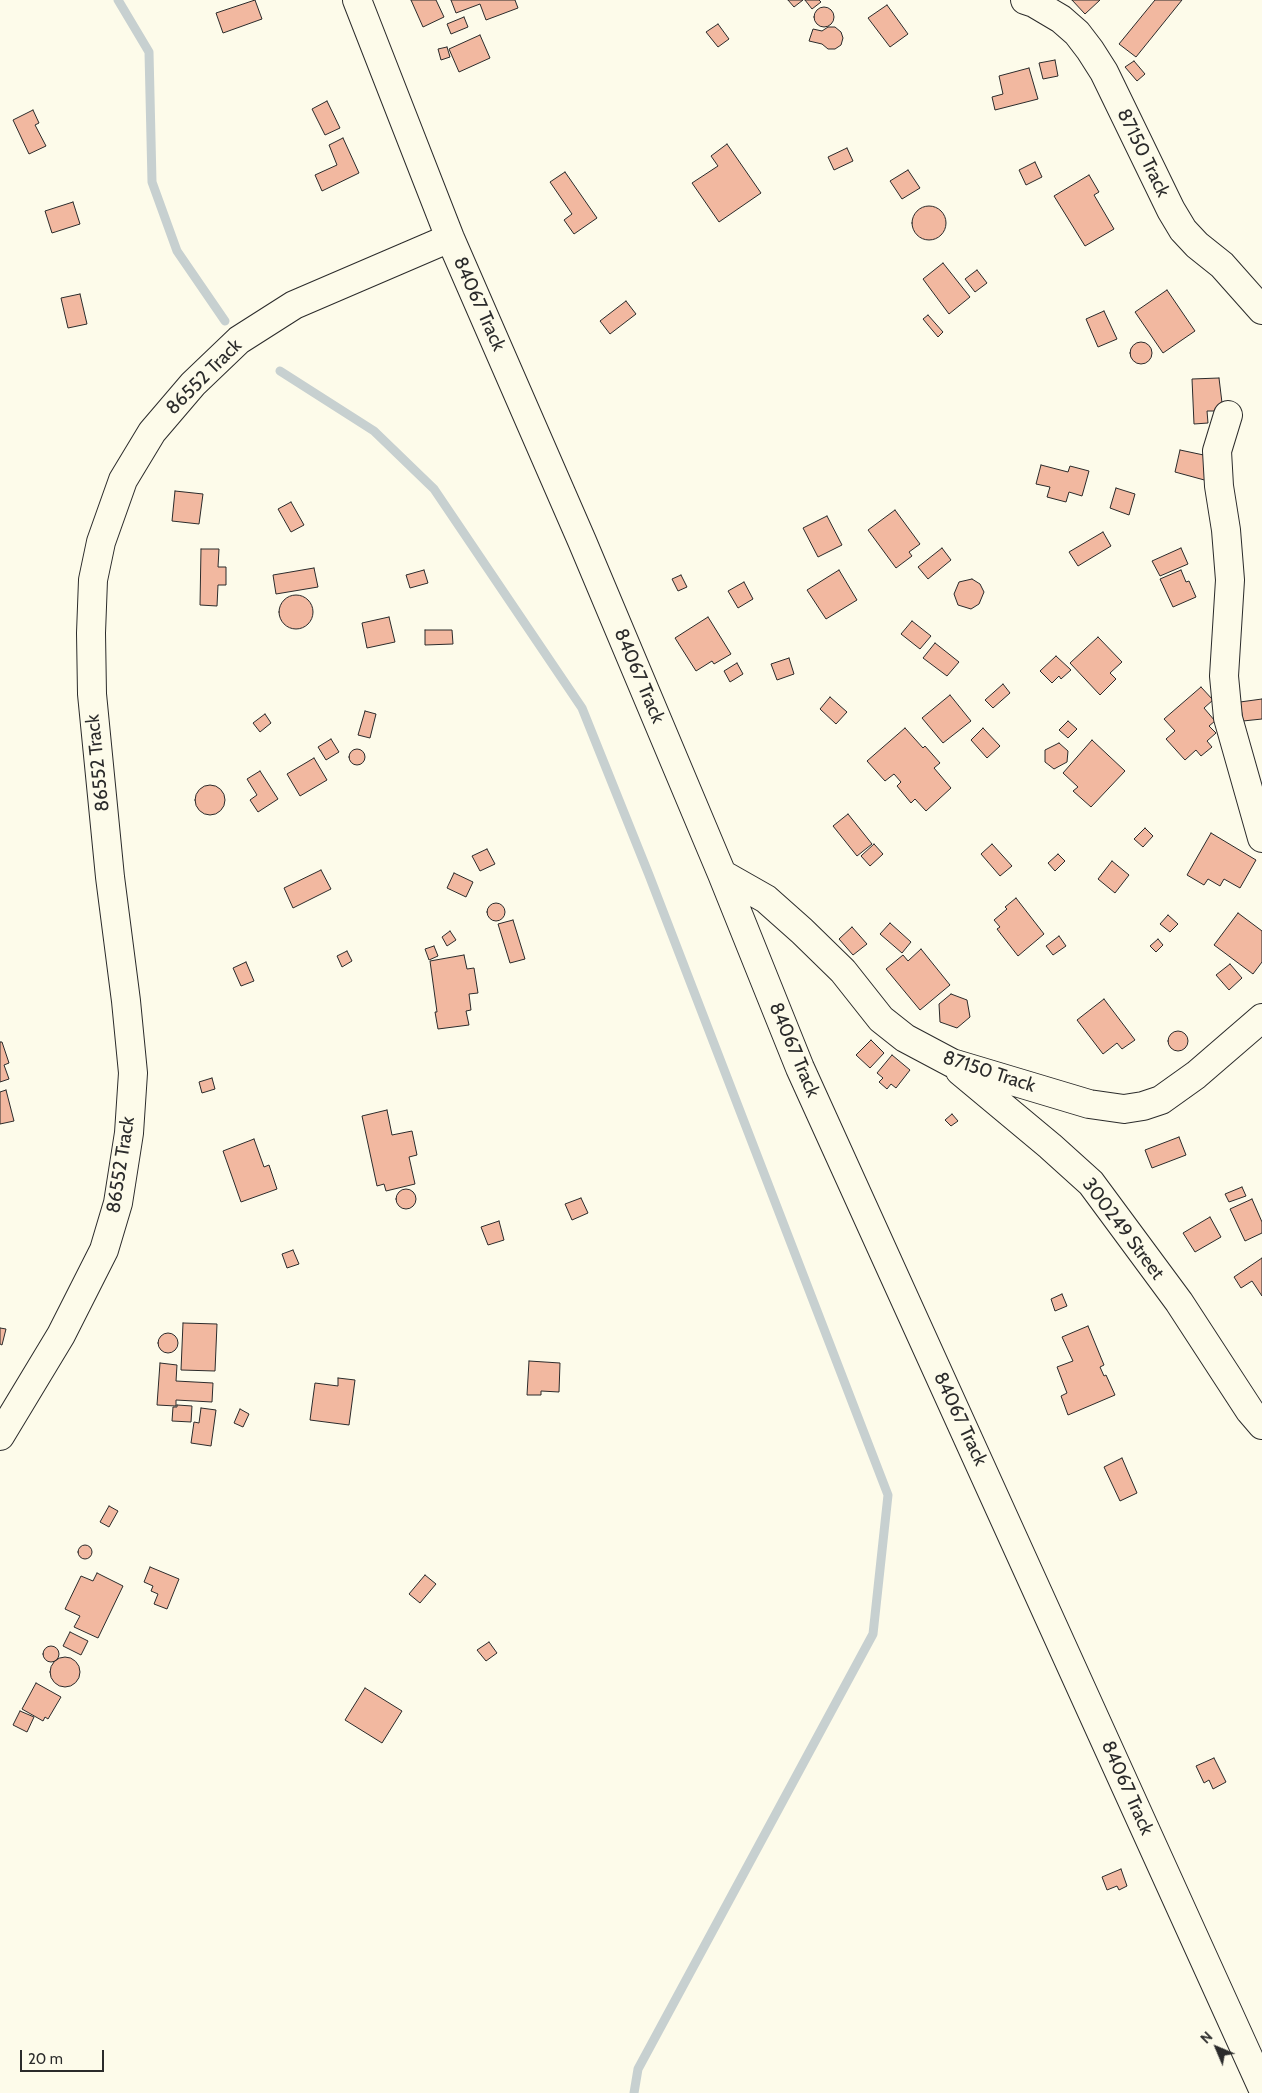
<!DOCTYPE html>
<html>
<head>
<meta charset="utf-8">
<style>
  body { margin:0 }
  #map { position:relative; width:1262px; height:2093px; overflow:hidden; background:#fdfbea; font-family:Cabin,sans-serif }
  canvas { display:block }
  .north { position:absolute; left:1192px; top:2023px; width:50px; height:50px; -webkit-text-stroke:4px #fdfbea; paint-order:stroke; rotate:315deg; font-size:14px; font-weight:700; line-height:20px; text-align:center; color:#2b2b2b }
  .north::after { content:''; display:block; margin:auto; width:18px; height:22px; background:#2b2b2b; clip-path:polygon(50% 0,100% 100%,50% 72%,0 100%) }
  .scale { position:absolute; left:20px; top:2050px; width:84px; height:22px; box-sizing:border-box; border:2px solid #2b2b2b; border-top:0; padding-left:6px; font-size:15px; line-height:18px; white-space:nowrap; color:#2b2b2b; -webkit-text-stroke:4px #fdfbea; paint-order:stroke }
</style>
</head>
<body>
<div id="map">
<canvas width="1262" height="2093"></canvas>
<div class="north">N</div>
<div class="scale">20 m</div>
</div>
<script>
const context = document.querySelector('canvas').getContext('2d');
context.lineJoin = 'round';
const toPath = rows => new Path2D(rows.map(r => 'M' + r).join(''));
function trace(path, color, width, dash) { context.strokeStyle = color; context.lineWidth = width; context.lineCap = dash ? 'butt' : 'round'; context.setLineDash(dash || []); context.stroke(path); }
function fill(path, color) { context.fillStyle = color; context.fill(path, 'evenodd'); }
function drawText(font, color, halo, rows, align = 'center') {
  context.font = font + ' Cabin,sans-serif'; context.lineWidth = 4; context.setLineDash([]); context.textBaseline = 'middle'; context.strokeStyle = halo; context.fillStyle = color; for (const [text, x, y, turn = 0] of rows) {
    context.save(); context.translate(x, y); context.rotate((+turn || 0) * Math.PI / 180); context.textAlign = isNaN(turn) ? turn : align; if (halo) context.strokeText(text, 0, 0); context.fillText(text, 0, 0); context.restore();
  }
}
trace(toPath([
  [118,0,149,52,152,182,177,251,225,321],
  [280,371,374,431,434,489,582,708,649,875,888,1495,873,1634,638,2069,634,2093]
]), '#c7d0d0', 9);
const building = toPath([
  [255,0,262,19,223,33,216,13,255,0],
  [411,0,436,0,444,17,423,27,411,0],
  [451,0,515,0,518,8,486,20,480,4,456,13,451,0],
  [788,0,803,0,794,7,788,0],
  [805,0,819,0,821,2,812,9,805,0],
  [1072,0,1100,0,1085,14,1072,0],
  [1155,0,1182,0,1136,57,1119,44,1155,0],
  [887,5,908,34,890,47,868,18,887,5],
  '814 17a10 10 0 1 1 20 0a10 10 0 1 1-20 0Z',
  [464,17,468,27,451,34,447,24,464,17],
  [718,24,729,39,718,47,706,32,718,24],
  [828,27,835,27,841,32,843,38,841,45,835,49,828,49,822,44,809,41,813,29,822,31,828,27],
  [480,35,490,58,459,72,449,49,480,35],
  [447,47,450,57,441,60,438,49,447,47],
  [1055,60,1058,76,1043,79,1039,63,1055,60],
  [1134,61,1145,74,1137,81,1125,67,1134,61],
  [1029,68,1038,99,995,110,992,97,1003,94,999,76,1029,68],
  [327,101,340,128,325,135,312,109,327,101],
  [33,110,39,123,35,125,46,146,29,154,13,120,33,110],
  [343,138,359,173,322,191,315,175,337,165,329,145,343,138],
  [727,144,761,193,719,222,692,183,718,166,711,156,727,144],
  [847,148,853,161,834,170,828,157,847,148],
  [1035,162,1042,177,1026,185,1019,170,1035,162],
  [908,170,920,188,902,199,890,181,908,170],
  [565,172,597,218,574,234,564,220,572,214,550,182,565,172],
  [1089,175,1099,192,1094,195,1114,229,1085,246,1054,196,1089,175],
  [73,202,80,224,52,233,45,211,73,202],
  '912 223a17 17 0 1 1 34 0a17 17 0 1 1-34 0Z',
  [943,263,970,297,949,314,923,279,943,263],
  [977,270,987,283,975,292,965,279,977,270],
  [1167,290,1195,331,1163,353,1135,312,1167,290],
  [80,294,87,324,68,328,61,298,80,294],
  [626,301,636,314,610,334,600,321,626,301],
  [1104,311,1117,339,1098,347,1086,319,1104,311],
  [928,315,943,332,938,337,923,319,928,315],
  '1130 353a11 11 0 1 1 22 0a11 11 0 1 1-22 0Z',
  [1219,378,1223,411,1207,411,1208,423,1194,424,1192,379,1219,378],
  [1180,450,1213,457,1208,481,1175,472,1180,450],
  [1041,465,1068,472,1070,466,1089,471,1082,496,1069,492,1066,502,1047,497,1050,487,1036,484,1041,465],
  [1116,488,1135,494,1129,515,1110,508,1116,488],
  [175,491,203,494,199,524,172,521,175,491],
  [291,502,304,525,291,532,278,509,291,502],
  [895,510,920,544,909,552,912,556,896,568,868,530,895,510],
  [827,516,842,545,818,557,803,528,827,516],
  [1103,532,1111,546,1078,566,1069,552,1103,532],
  [942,548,951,560,928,579,918,567,942,548],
  [1181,548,1188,564,1160,576,1152,561,1181,548],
  [201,549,219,549,218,567,226,567,226,585,218,585,217,606,200,605,201,549],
  [314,568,318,587,276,594,273,575,314,568],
  [424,570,428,583,410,588,406,575,424,570],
  [839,570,857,600,826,619,807,590,839,570],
  [1181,570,1186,582,1189,581,1196,597,1173,607,1160,579,1181,570],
  [681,575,687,587,678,591,672,579,681,575],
  [972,579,980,584,984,592,979,604,971,609,958,605,954,594,959,582,972,579],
  [744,582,753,599,738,608,728,591,744,582],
  '279 612a17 17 0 1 1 34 0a17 17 0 1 1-34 0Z',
  [389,617,395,642,367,648,362,623,389,617],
  [708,617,731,654,714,664,712,661,696,671,675,638,708,617],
  [912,621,931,636,920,649,901,634,912,621],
  [425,630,452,630,453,644,425,645,425,630],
  [1098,637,1122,662,1110,673,1116,679,1100,695,1070,663,1098,637],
  [935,643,959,662,947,676,923,658,935,643],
  [1056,656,1071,670,1061,679,1059,676,1052,683,1040,671,1056,656],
  [789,658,794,674,777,680,771,664,789,658],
  [737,663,743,674,730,682,724,671,737,663],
  [1003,684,1010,693,993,708,985,700,1003,684],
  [1201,687,1213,700,1204,708,1215,721,1209,726,1216,733,1207,741,1212,747,1201,756,1196,750,1185,760,1166,739,1175,731,1164,719,1201,687],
  [950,695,971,721,943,743,922,718,950,695],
  [830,697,847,712,836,724,820,709,830,697],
  [1262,699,1262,719,1243,721,1240,702,1262,699],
  [365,711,376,714,370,738,358,735,365,711],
  [265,714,271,723,260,732,253,723,265,714],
  [1068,721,1077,729,1068,738,1059,730,1068,721],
  [905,728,923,748,925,746,940,763,934,768,951,788,926,811,915,799,911,803,897,786,901,782,894,774,885,781,867,761,905,728],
  [983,728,1000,746,987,758,971,740,983,728],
  [331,739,339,752,326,760,318,747,331,739],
  [1092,740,1125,771,1091,807,1073,791,1078,787,1063,773,1092,740],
  [1059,743,1068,751,1067,762,1054,769,1045,762,1045,750,1059,743],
  '349 757a8 8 0 1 1 16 0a8 8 0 1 1-16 0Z',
  [314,758,327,780,300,796,287,774,314,758],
  [260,771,278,799,258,812,250,800,257,795,247,779,260,771],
  '195 800a15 15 0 1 1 30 0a15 15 0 1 1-30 0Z',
  [848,814,872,844,857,856,833,826,848,814],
  [1145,828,1153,836,1143,847,1134,839,1145,828],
  [1211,833,1256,860,1240,888,1224,879,1220,886,1208,879,1204,885,1187,875,1211,833],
  [874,844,883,854,870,866,861,856,874,844],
  [992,844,1012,866,1000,876,981,854,992,844],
  [487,849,495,864,480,871,472,856,487,849],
  [1058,854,1065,861,1055,871,1048,863,1058,854],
  [1112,861,1129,875,1115,893,1098,879,1112,861],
  [321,870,331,889,293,908,284,888,321,870],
  [454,873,473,882,466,897,447,888,454,873],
  [1016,898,1044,934,1018,956,997,929,1000,927,994,920,1007,909,1005,907,1016,898],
  '487 912a9 9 0 1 1 18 0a9 9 0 1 1-18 0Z',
  [1238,913,1262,931,1262,962,1253,974,1214,945,1238,913],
  [1168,915,1178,924,1170,932,1160,924,1168,915],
  [513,920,525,959,510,963,498,924,513,920],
  [890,923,911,942,902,953,880,934,890,923],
  [852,927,867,944,853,955,839,939,852,927],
  [450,931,456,940,447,946,442,937,450,931],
  [1059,936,1066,946,1053,955,1046,946,1059,936],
  [1158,939,1163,945,1156,952,1150,946,1158,939],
  [434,946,438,956,429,960,425,949,434,946],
  [921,949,950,985,920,1010,886,969,903,955,908,961,921,949],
  [347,951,352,961,342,967,337,956,347,951],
  [464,955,467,969,474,968,478,993,469,994,471,1010,466,1011,469,1025,438,1029,435,1012,437,1012,430,961,464,955],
  [246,962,254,981,241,986,233,968,246,962],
  [1230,964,1242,978,1229,990,1216,975,1230,964],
  [951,994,967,1000,970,1017,957,1028,940,1022,939,1004,951,994],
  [1104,999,1135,1040,1122,1049,1117,1043,1103,1054,1077,1020,1104,999],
  '1168 1041a10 10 0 1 1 20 0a10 10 0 1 1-20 0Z',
  [871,1040,884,1053,870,1068,856,1055,871,1040],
  [0,1042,2,1042,9,1063,4,1065,9,1079,0,1082,0,1042],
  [892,1055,910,1070,896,1088,891,1084,887,1089,879,1082,883,1078,877,1073,892,1055],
  [212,1078,215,1089,202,1093,199,1082,212,1078],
  [6,1090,14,1121,0,1124,0,1092,6,1090],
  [387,1110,392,1135,412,1131,417,1155,409,1157,415,1184,386,1191,384,1184,377,1186,362,1116,387,1110],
  [952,1114,958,1121,951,1126,945,1120,952,1114],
  [1179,1137,1186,1155,1152,1168,1145,1150,1179,1137],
  [254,1139,264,1167,269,1165,277,1189,241,1202,223,1151,254,1139],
  [1242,1187,1246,1196,1229,1202,1225,1194,1242,1187],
  '396 1199a10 10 0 1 1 20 0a10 10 0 1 1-20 0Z',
  [581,1198,588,1213,572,1220,565,1204,581,1198],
  [1252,1199,1262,1222,1262,1233,1245,1241,1230,1209,1252,1199],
  [1210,1217,1221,1237,1195,1252,1183,1233,1210,1217],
  [499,1221,504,1240,488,1245,481,1227,499,1221],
  [293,1250,299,1264,287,1268,282,1254,293,1250],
  [1262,1258,1262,1296,1252,1281,1241,1288,1234,1277,1262,1258],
  [1062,1294,1067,1306,1055,1311,1051,1299,1062,1294],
  [183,1323,217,1324,215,1371,181,1370,183,1323],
  [1088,1326,1104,1365,1100,1367,1104,1376,1106,1375,1115,1395,1068,1415,1061,1396,1067,1393,1057,1367,1073,1361,1062,1337,1088,1326],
  [0,1328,6,1329,2,1345,0,1344,0,1328],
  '158 1343a10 10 0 1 1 20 0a10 10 0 1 1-20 0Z',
  [529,1361,560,1363,559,1392,541,1391,541,1395,527,1395,529,1361],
  [160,1363,177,1365,176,1381,213,1383,212,1402,176,1400,176,1406,157,1405,160,1363],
  [338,1378,355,1380,349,1425,310,1420,315,1383,338,1386,338,1378],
  [177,1405,192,1406,191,1422,172,1421,173,1407,177,1407,177,1405],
  [201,1408,216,1410,211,1446,191,1443,194,1422,199,1423,201,1408],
  [240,1409,249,1414,243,1427,234,1423,240,1409],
  [1122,1458,1137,1493,1120,1501,1104,1467,1122,1458],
  [109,1506,118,1511,109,1527,100,1522,109,1506],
  '78 1552a7 7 0 1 1 14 0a7 7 0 1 1-14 0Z',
  [150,1567,179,1579,167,1609,154,1604,158,1594,151,1591,153,1586,144,1582,150,1567],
  [97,1573,123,1586,98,1638,74,1627,80,1616,65,1609,81,1576,93,1581,97,1573],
  [425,1575,436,1584,420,1603,409,1594,425,1575],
  [70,1632,88,1641,81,1655,63,1646,70,1632],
  [489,1642,497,1653,486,1661,477,1650,489,1642],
  '43 1654a8 8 0 1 1 16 0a8 8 0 1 1-16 0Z',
  '50 1672a15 15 0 1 1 30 0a15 15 0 1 1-30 0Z',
  [36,1683,61,1697,48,1719,45,1717,43,1721,22,1709,36,1683],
  [365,1688,402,1711,382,1743,345,1720,365,1688],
  [20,1711,34,1717,27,1732,13,1725,20,1711],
  [1214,1758,1226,1782,1213,1789,1209,1780,1204,1783,1196,1766,1214,1758],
  [1121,1869,1127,1886,1119,1890,1117,1886,1107,1890,1102,1877,1121,1869]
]);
fill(building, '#f2b8a0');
trace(building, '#2b2b2b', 1);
const minor = toPath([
  [357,0,450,238,582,541,722,874,800,1068,1262,2087],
  [1025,0,1034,3,1061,19,1077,33,1090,50,1104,72,1171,210,1183,230,1197,245,1222,265,1262,310],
  [1228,415,1217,451,1219,486,1226,530,1230,580,1224,676,1228,718,1262,838],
  [722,874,766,899,802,931,843,971,881,1019,905,1038,952,1063,1089,1104,1124,1109,1143,1106,1161,1100,1196,1075,1262,1018],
  [960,1071,1050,1146,1091,1183,1179,1302,1250,1411,1262,1425],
  [0,1436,61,1335,104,1250,118,1203,129,1133,133,1073,126,1001,110,877,92,694,91,633,93,580,101,542,123,480,152,432,193,384,239,340,294,305,450,238]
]);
trace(minor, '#2b2b2b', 30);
trace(minor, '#fdfbea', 28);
drawText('19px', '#2b2b2b', '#fdfbea', [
  ["87150 Track",1143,153,64],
  ["84067 Track",479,304,66],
  ["86552 Track",204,377,-45],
  ["84067 Track",639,676,67],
  ["86552 Track",98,763,-96],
  ["84067 Track",794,1050,67],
  ["87150 Track",989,1072,18],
  ["86552 Track",121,1165,-81],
  ["300249 Street",1123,1229,53],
  ["84067 Track",960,1419,65],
  ["84067 Track",1127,1788,66]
]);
</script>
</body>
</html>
